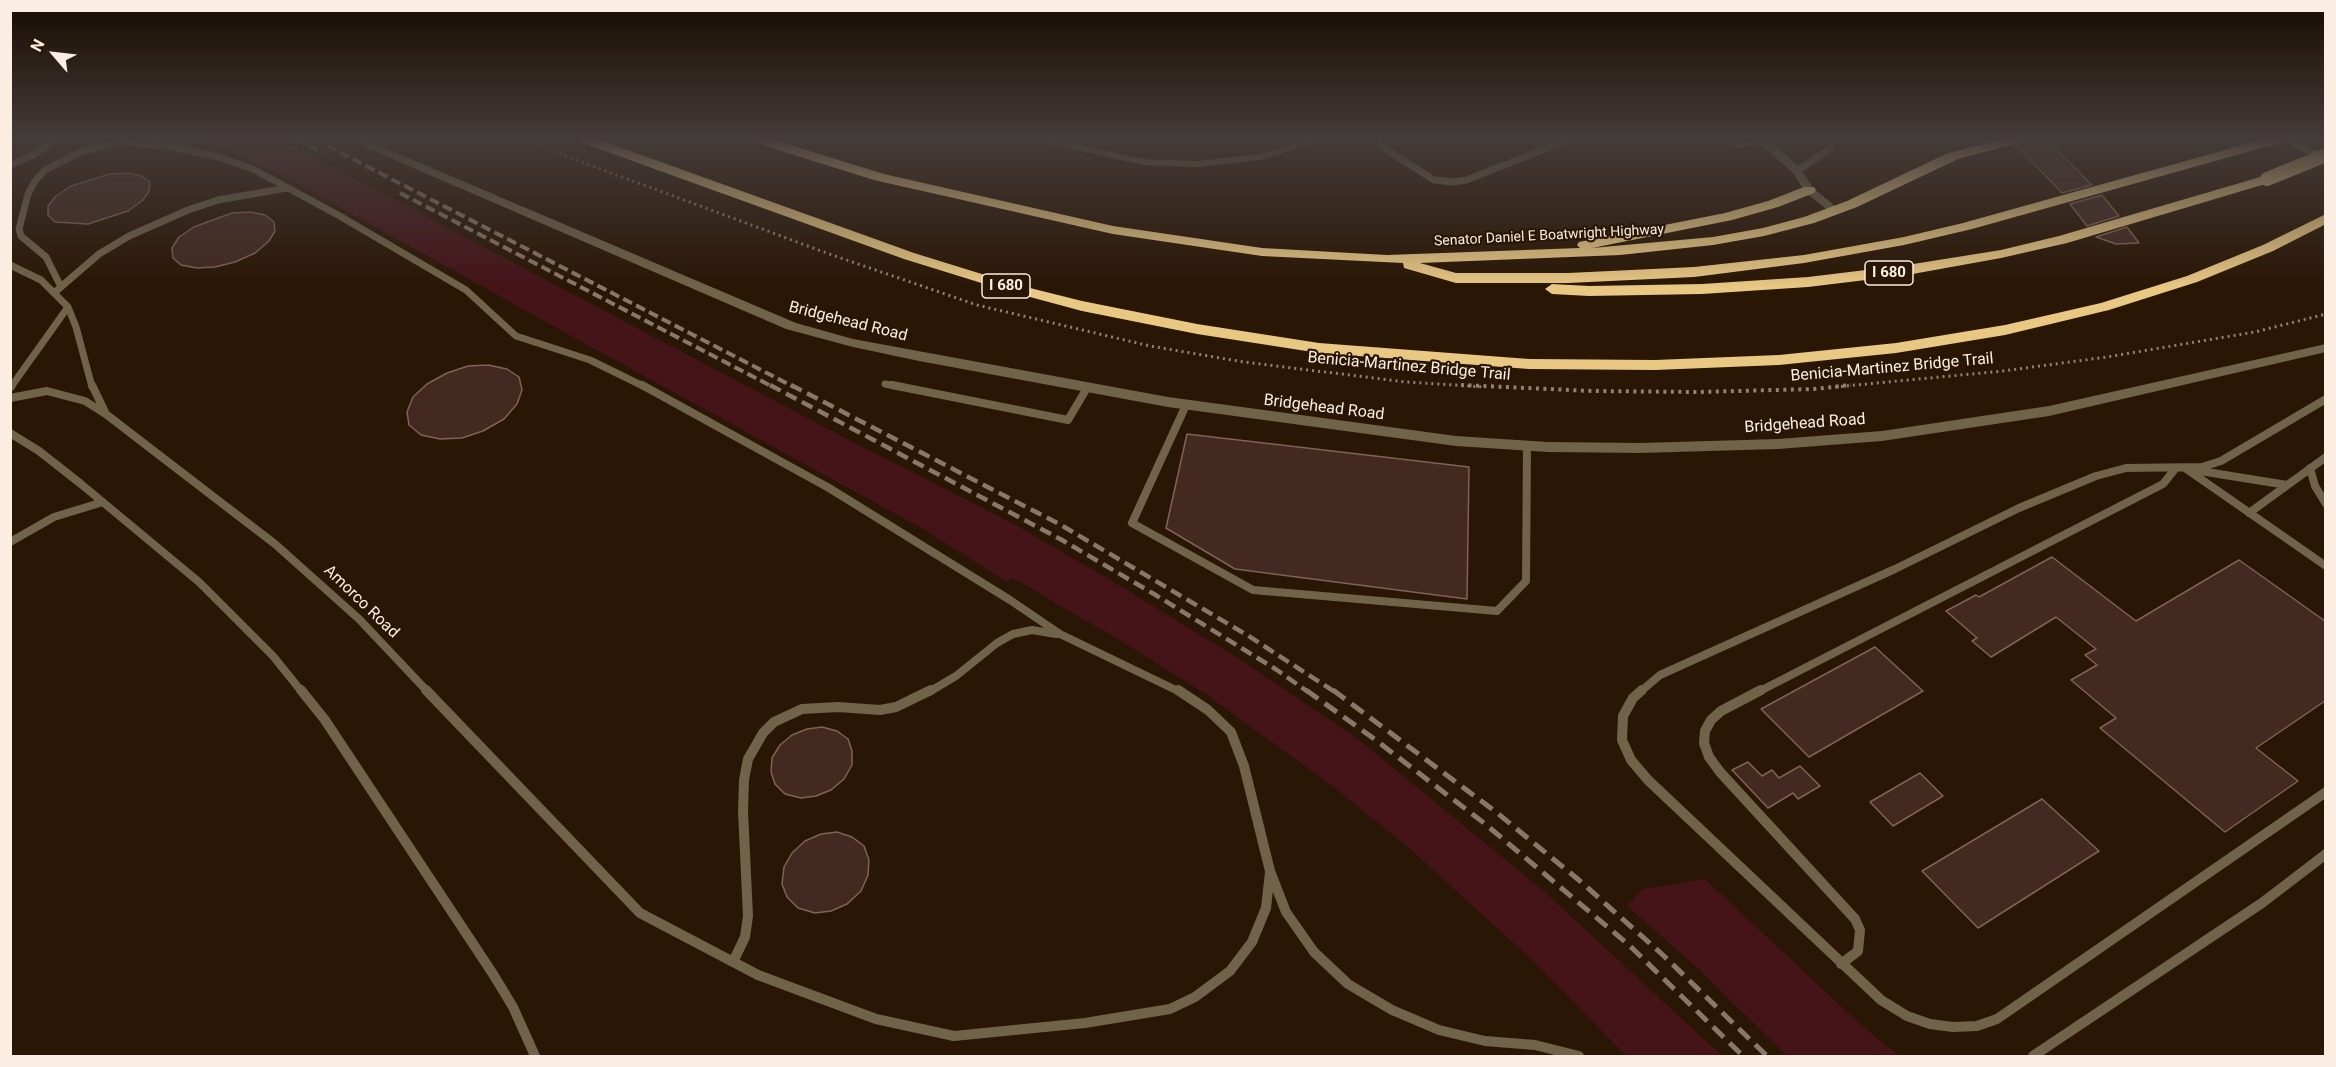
<!DOCTYPE html>
<html>
<head>
<meta charset="utf-8">
<style>
  body { margin:0 }
  #map { position:relative; width:2336px; height:1067px; overflow:hidden; background:#2a1604; font-family:Roboto,sans-serif }
  canvas { display:block }
  .frame { position:absolute; inset:0; border:12px solid #fbede2; pointer-events:none }
  .north { position:absolute; left:24px; top:24px; width:60px; height:60px; -webkit-text-stroke:4px #2a1604; paint-order:stroke; rotate:298deg; font-size:16px; font-weight:700; line-height:24px; text-align:center; color:#fbede2 }
  .north::after { content:''; display:block; margin:auto; width:21px; height:27px; background:#fbede2; clip-path:polygon(50% 0,100% 100%,50% 72%,0 100%) }
</style>
</head>
<body>
<div id="map">
<canvas width="2336" height="1067"></canvas>
<div class="frame"></div>
<div class="north">N</div>
</div>
<script>
const context = document.querySelector('canvas').getContext('2d');
context.lineJoin = 'round';
function fill(path, color) { context.fillStyle = color; context.fill(path, 'evenodd'); }
const toPath = rows => new Path2D(rows.map(r => 'M' + r).join(''));
function trace(path, color, width, dash) { context.strokeStyle = color; context.lineWidth = width; context.lineCap = dash ? 'butt' : 'round'; context.setLineDash(dash || []); context.stroke(path); }
function drawText(font, color, halo, rows, align = 'center') {
  context.font = font + ' Roboto,sans-serif'; context.lineWidth = 4.5; context.setLineDash([]); context.textBaseline = 'middle'; context.strokeStyle = halo; context.fillStyle = color; for (const [text, x, y, turn = 0] of rows) {
    context.save(); context.translate(x, y); context.rotate((+turn || 0) * Math.PI / 180); context.textAlign = isNaN(turn) ? turn : align; if (halo) context.strokeText(text, 0, 0); context.fillText(text, 0, 0); context.restore();
  }
}
fill(toPath([
  [203,139,279,139,849,440,1012,523,1112,581,1238,658,1358,739,1546,893,1722,1056,1626,1056,1531,959,1409,848,1335,788,1207,695,1131,647,1013,578,1007,582,923,529,573,337,293,181],
  [1705,879,1861,1025,1899,1056,1787,1056,1694,965,1627,906,1643,889]
]), '#441419');
const building = toPath([
  [2026,139,2046,139,2092,185,2062,193,2017,146,2024,143,2026,139],
  [128,173,141,176,150,182,149,191,143,200,128,211,88,224,55,222,48,215,48,206,56,196,71,186,110,174,128,173],
  [2102,195,2119,216,2087,226,2070,204,2102,195],
  [251,212,265,215,274,222,275,231,269,241,255,253,235,262,215,267,197,268,181,265,173,258,172,248,179,237,194,227,232,213,251,212],
  [2127,227,2139,243,2116,244,2096,237,2127,227],
  [488,365,507,369,519,377,522,390,517,404,504,419,483,431,462,438,440,439,421,435,409,425,407,412,413,397,427,384,447,373,468,366,488,365],
  [1187,434,1469,467,1467,599,1235,569,1166,528,1187,434],
  [2052,557,2136,621,2239,560,2325,621,2325,701,2256,748,2298,781,2225,832,2100,728,2116,718,2071,680,2097,665,2085,655,2096,649,2056,617,1991,657,1972,641,1977,638,1946,611,1976,595,1979,597,2052,557],
  [1875,647,1923,691,1809,757,1761,709,1875,647],
  [822,727,837,731,848,739,852,751,852,765,844,779,831,790,816,796,801,798,785,794,775,784,771,772,772,758,780,745,792,735,807,729,822,727],
  [1748,762,1762,776,1772,770,1779,778,1800,766,1820,786,1798,799,1793,793,1768,808,1732,770,1748,762],
  [1920,773,1943,796,1893,826,1870,802,1920,773],
  [2042,799,2099,851,1978,928,1922,871,2042,799],
  [837,832,852,837,864,846,869,860,868,875,861,891,847,904,831,911,815,913,798,908,787,897,782,884,784,867,792,853,805,841,821,834,837,832]
]);
fill(building, '#432920');
trace(building, '#806257', 1.5);
trace(toPath([
  [520,139,832,255,977,305,1150,346,1244,362,1406,382,1485,387],
  [1835,387,2003,371,2107,357,2255,332,2326,314]
]), '#938273', 3, [2, 4]);
trace(toPath([
  [1461,385,1592,391,1698,392,1814,389,1851,385]
]), '#938273', 4, [3, 4.5]);
trace(toPath([
  [154,139,168,146,219,157,253,169,338,215,466,290,516,336,590,360,645,387],
  [1381,146,1434,180,1453,182,1466,180,1571,139],
  [10,165,33,155,57,139],
  [1797,171,1831,148],
  [10,265,41,280,68,307,76,327,92,387],
  [61,287,46,257,21,236,19,229,28,194,35,181,45,170,80,152,116,143,159,145],
  [55,292,99,254,129,236,188,210,218,200,287,188],
  [885,384,900,387],
  [11,387,68,307]
]), '#706349', 7);
trace(toPath([
  [92,385,105,412],
  [642,385,829,488,1010,600,1060,634,1180,692],
  [892,385,1068,420,1087,388],
  [10,388,12,385],
  [10,398,47,391,85,401,107,415,275,544,359,619,428,692],
  [1186,405,1132,523,1253,590,1497,611,1526,581,1527,446],
  [10,433,39,451,81,484,199,582,273,656,302,692],
  [2185,468,2326,566],
  [2310,468,2315,486,2326,504],
  [2194,470,2287,485],
  [2249,513,2326,457],
  [10,542,54,517,103,502],
  [929,692,956,676,997,643,1013,634,1032,630,1056,634],
  [1640,692,1660,675,1895,569,2019,508,2096,476,2126,468,2202,467,2221,461,2326,399],
  [1758,692,2163,484,2175,469]
]), '#706349', 8);
trace(toPath([
  [301,690,325,720,493,974,513,1007,535,1056],
  [426,690,640,913,758,975,876,1019,954,1036,1085,1023,1170,1009,1195,997,1230,971,1252,942,1266,908,1270,872],
  [1178,690,1208,710,1231,732,1244,766,1270,871,1286,912,1314,952,1348,984,1392,1010,1439,1030,1485,1041,1535,1045,1579,1056],
  [1642,690,1633,698,1623,716,1622,740,1631,760,1648,780,1881,1000,1907,1016,1930,1024,1953,1027,1977,1026,1997,1019,2326,792],
  [1761,690,1721,711,1711,720,1705,731,1704,743,1709,757,1720,772,1855,919,1860,930,1858,951,1841,964],
  [733,962,745,937,748,916,743,811,744,780,748,759,763,733,774,722,802,709,838,707,880,710,896,707,931,690],
  [2033,1056,2262,903,2326,854]
]), '#706349', 10);
fill(toPath([
  [350,139,364,139,796,323,853,339,1168,397,1456,436,1548,442,1640,443,1778,439,1882,431,2049,406,2326,344,2326,352,2049,416,1882,441,1778,449,1640,453,1548,452,1456,446,1168,407,919,361,853,347,786,329,351,141,350,139],
  [1035,139,1054,139,1144,159,1197,161,1260,154,1310,139,1326,139,1261,160,1197,167,1144,165,1040,142,1035,139],
  [1710,139,1739,142,1770,140,1801,169,1813,188,1841,211,1839,213,1831,213,1805,192,1793,173,1763,146,1739,148,1711,141,1710,139],
  [2280,139,2293,139,2326,156,2326,164,2280,139]
]), '#706349');
fill(toPath([
  [578,139,597,139,914,253,1014,284,1082,301,1197,324,1319,343,1529,359,1655,360,1779,355,1896,343,2005,325,2101,303,2187,276,2263,245,2326,214,2326,224,2273,251,2197,282,2109,310,2005,335,1896,353,1779,365,1655,370,1529,369,1319,353,1197,334,1082,311,1004,290,904,259,580,142,578,139],
  [751,139,771,139,884,174,1113,226,1262,248,1387,255,1580,248,1577,245,1579,242,1725,213,1768,201,1804,187,1814,187,1816,190,1814,193,1778,207,1732,220,1592,248,1713,237,1763,228,1804,217,1847,201,1948,153,2003,139,2024,139,2022,142,1958,159,1857,207,1814,223,1764,236,1713,245,1620,255,1420,263,1456,273,1568,273,1694,267,1804,255,1904,237,1963,223,2264,139,2285,139,2283,142,1972,229,1904,245,1804,263,1694,277,1568,283,1456,283,1404,268,1403,263,1262,256,1113,234,874,180,753,142,751,139],
  [2267,175,2272,176,2274,179,2272,182,2067,243,2001,258,1907,275,1808,287,1702,294,1589,296,1552,294,1545,289,1552,284,1589,286,1702,284,1808,277,1907,265,2001,250,2059,236,2267,175]
]), '#e9c884');
trace(toPath([
  [296,139,323,153],
  [314,139,794,387],
  [400,193,773,387]
]), '#897769', 4, [10, 4.5]);
trace(toPath([
  [770,385,1062,540,1154,594,1277,670,1308,692],
  [791,385,1061,525,1247,635,1335,692]
]), '#897769', 4.5, [12, 6]);
trace(toPath([
  [1306,690,1373,738,1484,823,1629,945,1743,1056],
  [1333,690,1496,812,1580,881,1664,956,1767,1056]
]), '#897769', 5, [15, 8]);
trace(toPath([
  [2267,179,2326,155]
]), '#e9c884', 14);
const sky = context.createLinearGradient(0, 0, 0, 288);
sky.addColorStop(0, '#170c02');
sky.addColorStop(0.48, '#443c3a');
sky.addColorStop(1, '#443c3a00');
context.fillStyle = sky;
context.fillRect(0, 0, 2336, 288);
drawText('14px', '#fbede2', '#2a1604', [
  ["Senator Daniel E Boatwright Highway",1549,236,-3]
]);
for (const [x, y, w] of [
  [1889,273,48],
  [1006,286,48]
]) { const box = new Path2D(); box.roundRect(x - w / 2, y - 12, w, 24, 4.5); context.fillStyle = '#2a1604'; context.fill(box); trace(box, '#fbede2', 1.5); }
drawText('bold 15px', '#fbede2', null, [
  ["I 680",1889,273],
  ["I 680",1006,286]
]);
drawText('16px', '#fbede2', '#2a1604', [
  ["Bridgehead Road",848,322,14],
  ["Benicia-Martinez Bridge Trail",1409,367,5],
  ["Benicia-Martinez Bridge Trail",1892,368,-5],
  ["Bridgehead Road",1324,408,7],
  ["Bridgehead Road",1805,424,-4],
  ["Amorco Road",361,602,44]
]);
</script>
</body>
</html>
